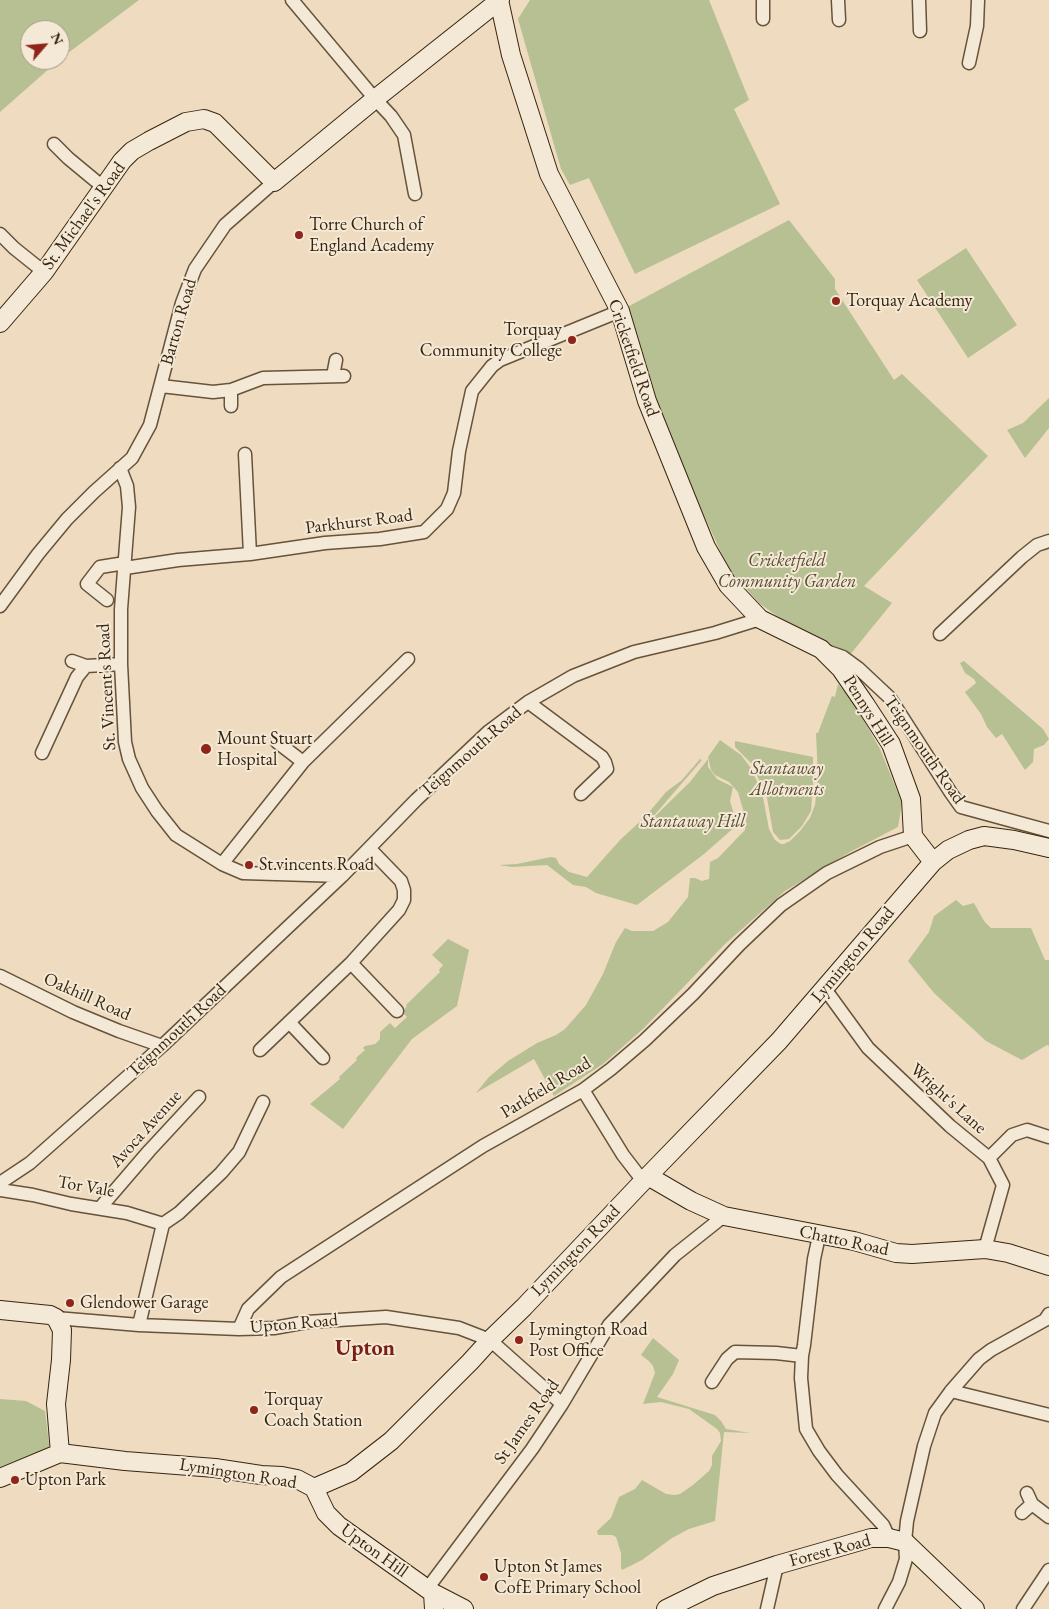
<!DOCTYPE html>
<html>
<head>
<meta charset="utf-8">
<style>
  body { margin:0 }
  #map { position:relative; width:1049px; height:1609px; overflow:hidden; background:#eedbc0; font-family:"EB Garamond",serif }
  canvas { display:block }
  .north { position:absolute; left:20px; top:20px; width:50px; height:50px; box-sizing:border-box; background:#f4e8d6; border:1px solid #a89a86; border-radius:50%; rotate:63deg; font-size:14px; font-weight:700; line-height:20px; text-align:center; color:#37260e }
  .north::after { content:''; display:block; margin:auto; width:18px; height:22px; background:#8f2418; clip-path:polygon(50% 0,100% 100%,50% 72%,0 100%) }
</style>
</head>
<body>
<div id="map">
<canvas width="1049" height="1609"></canvas>
<div class="north">N</div>
</div>
<script>
const context = document.querySelector('canvas').getContext('2d');
context.lineJoin = 'round';
function fill(path, color) { context.fillStyle = color; context.fill(path, 'evenodd'); }
const toPath = rows => new Path2D(rows.map(r => 'M' + r).join(''));
function trace(path, color, width, dash) { context.strokeStyle = color; context.lineWidth = width; context.lineCap = dash ? 'butt' : 'round'; context.setLineDash(dash || []); context.stroke(path); }
function drawText(font, color, halo, rows, align = 'center') {
  context.font = font + ' "EB Garamond",serif'; context.lineWidth = 4; context.setLineDash([]); context.textBaseline = 'middle'; context.strokeStyle = halo; context.fillStyle = color; for (const [text, x, y, turn = 0] of rows) {
    context.save(); context.translate(x, y); context.rotate((+turn || 0) * Math.PI / 180); context.textAlign = isNaN(turn) ? turn : align; if (halo) context.strokeText(text, 0, 0); context.fillText(text, 0, 0); context.restore();
  }
}
fill(toPath([
  [0,0,139,0,60,59,60,30,30,30,30,60,59,60,0,112],
  [530,0,709,0,749,100,734,109,780,204,635,274,589,178,570,185,561,169,518,19],
  [789,220,835,279,835,289,894,380,902,374,988,456,864,586,892,603,849,656,835,646,823,643,777,616,759,603,734,575,724,559,659,417,620,311],
  [966,248,1017,325,968,358,917,280],
  [1049,398,1049,428,1025,458,1007,430,1023,423],
  [964,661,1043,729,1049,739,1044,745,1034,749,1033,762,1025,770,1002,734,996,738,987,727,981,714,965,692,976,683,974,679,965,673,960,663],
  [838,684,854,703,880,749,902,803,898,827,850,852,785,891,725,944,643,1029,603,1064,554,1096,534,1059,476,1093,489,1077,508,1061,537,1043,556,1035,565,1029,586,1005,603,974,616,942,625,928,632,931,653,931,668,922,688,897,690,878,695,878,702,881,709,879,710,862,718,858,745,830,746,820,738,792,729,782,715,775,711,770,708,757,720,740,741,755,750,767,762,792,769,829,775,840,781,844,784,844,790,841,800,831,810,818,815,805,818,778,816,733,818,733,832,696,835,697],
  [735,741,813,757,813,784,811,811,802,826,789,839,780,840,773,832,767,798,752,764,735,747],
  [700,759,702,760,645,826,690,782,708,759,708,767,717,779,733,787,730,801,737,825,704,854,637,905,596,893,586,887,573,885,547,865,512,867,499,865,517,864,551,857,556,858,559,864,569,872,587,877,621,839,645,817,666,792,682,780],
  [956,900,963,906,974,903,984,921,991,928,1031,928,1045,960,1049,960,1049,1046,1047,1045,1022,1060,986,1041,934,993,908,961,929,932,934,916],
  [448,939,469,950,457,1006,412,1039,343,1129,310,1104,340,1079,339,1077,357,1060,356,1058,365,1050,363,1048,365,1046,375,1044,380,1039,380,1032,390,1023,395,1028,407,1017,402,1012,407,1006,406,1005,440,972,439,970,443,965,432,955],
  [653,1338,679,1360,673,1374,657,1397,715,1415,721,1421,726,1429,750,1433,724,1432,715,1521,689,1529,672,1538,642,1560,622,1570,621,1568,621,1553,616,1537,612,1535,598,1535,597,1531,611,1518,619,1497,635,1489,642,1480,666,1494,675,1495,680,1494,693,1485,709,1471,712,1465,712,1456,721,1441,720,1433,717,1429,689,1409,661,1402,643,1404,655,1373,653,1366,649,1361,641,1355],
  [0,1399,26,1401,45,1411,50,1452,0,1468]
]), '#b7c093');
const street = toPath([
  [292,0,375,99,391,116,404,135,415,194],
  [763,0,763,19],
  [838,0,839,20],
  [919,0,920,31],
  [969,63,977,26,978,0],
  [54,144,68,158,103,187],
  [0,234,14,248,44,272],
  [333,376,336,360],
  [161,386,213,392,231,390,263,378,344,376],
  [231,406,231,390],
  [245,454,250,554],
  [120,468,127,486,129,507,121,609,121,664,125,742,129,759,142,788,157,811,176,835,222,864,243,873,342,876],
  [125,568,178,560,250,554,325,543,380,539,424,532,447,509,454,493,459,451,472,391,492,366,500,360,620,311],
  [107,600,87,584,100,567,125,563],
  [0,606,38,554,67,519,94,492,132,458,150,425,182,303,195,269,225,225,274,182],
  [940,634,1022,557,1037,545,1049,541],
  [826,651,843,657,858,668,890,698,951,793,961,807,1049,831],
  [72,661,86,666],
  [528,702,602,757,605,762,607,769,581,794],
  [277,742,303,762],
  [42,753,77,677,86,666,121,664],
  [222,864,303,762,408,659],
  [351,963,397,1011],
  [0,976,73,1012,119,1031,162,1046],
  [825,989,868,1048,950,1126,989,1158,1003,1185,985,1249],
  [289,1022,323,1058],
  [260,1050,351,963,399,910,404,900,404,890,401,881,370,849],
  [583,1090,623,1155,643,1181],
  [989,1158,1012,1135,1027,1130,1049,1137],
  [0,1183,30,1163,162,1046,342,876,416,800,488,732,528,702,573,676,634,652,715,633,760,619],
  [0,1190,33,1195,71,1204,127,1213,163,1224,179,1213,221,1173,239,1152,263,1102],
  [100,1208,149,1151,199,1097],
  [819,1236,814,1259,804,1345,802,1356,801,1378,806,1429,819,1451,837,1475,883,1525,889,1538],
  [56,1318,139,1325,239,1329,274,1328,307,1322,386,1317,459,1328,490,1340,562,1404],
  [139,1325,163,1224],
  [239,1329,248,1309,281,1277,483,1146,583,1090,611,1069,645,1040,693,994,739,945,781,905,827,873,880,847,913,836],
  [712,1382,727,1359,735,1352,776,1353,802,1356],
  [951,1391,1049,1415],
  [1027,1493,1032,1504,1049,1517],
  [1022,1513,1032,1504],
  [427,1589,532,1449,562,1404,609,1325,675,1255,724,1216],
  [767,1609,777,1565],
  [885,1609,899,1582,906,1559,905,1542,907,1521,924,1446,935,1413,951,1391,979,1359,991,1350,1045,1320,1049,1314],
  [1023,1609,1049,1570]
]);
const secondary = toPath([
  [499,0,511,55,549,174,620,311,647,401,706,547,728,585,760,619,821,649,841,669,865,704,891,744,911,799,913,836,933,862],
  [0,323,44,272,122,161,132,151,149,141,186,122,204,119,215,123,274,182,375,99,500,0],
  [648,1176,691,1201,724,1216,854,1241,896,1253,912,1254,985,1249,1008,1253,1049,1266],
  [0,1310,50,1315,56,1318,62,1330,61,1360,56,1404,60,1453],
  [0,1478,60,1453,125,1461,215,1468,261,1475,282,1476,297,1479,314,1488],
  [314,1488,351,1472,391,1441,470,1362,490,1340,524,1307,648,1176,779,1041,933,862,948,850,969,840,984,836,1014,840,1049,848],
  [314,1488,326,1513,339,1526,433,1593,434,1609],
  [433,1593,464,1609],
  [666,1609,713,1586,777,1565,871,1538,889,1538,905,1542,975,1609]
]);
trace(street, '#65533a', 15);
trace(secondary, '#37260e', 20);
trace(street, '#f4e8d6', 12);
trace(secondary, '#f4e8d6', 18);
for (const [x, y, r, color] of [
  [299,235,5,"#8f2418"],
  [836,301,5,"#8f2418"],
  [572,340,5,"#8f2418"],
  [206,749,6,"#8f2418"],
  [249,865,5,"#8f2418"],
  [70,1303,5,"#8f2418"],
  [519,1340,5,"#8f2418"],
  [254,1410,5,"#8f2418"],
  [15,1480,5,"#8f2418"],
  [484,1577,5,"#8f2418"]
]) { const dot = new Path2D(); dot.arc(x, y, r, 0, 2 * Math.PI); context.fillStyle = color; context.fill(dot); trace(dot, '#f4e8d6', 2); }
drawText('18px', '#37260e', '#f4e8d6', [
  ["St. Michael's Road",84,216,-54],
  ["Barton Road",179,322,-74],
  ["Cricketfield Road",633,358,71],
  ["Parkhurst Road",359,522,-7],
  ["St. Vincent's Road",107,687,-93],
  ["Pennys Hill",868,711,58],
  ["Teignmouth Road",924,750,55],
  ["Teignmouth Road",471,752,-41],
  ["Lymington Road",853,955,-50],
  ["Oakhill Road",87,997,24],
  ["Teignmouth Road",177,1031,-43],
  ["Parkfield Road",546,1088,-31],
  ["Wright's Lane",948,1099,42],
  ["Avoca Avenue",146,1129,-48],
  ["Tor Vale",86,1187,10],
  ["Chatto Road",844,1241,12],
  ["Lymington Road",576,1251,-46],
  ["Upton Road",294,1324,-5],
  ["St James Road",527,1422,-55],
  ["Lymington Road",238,1474,9],
  ["Upton Hill",374,1551,36],
  ["Forest Road",830,1551,-15]
]);
drawText('18px', '#37260e', '#f4e8d6', [
  ["Torre Church of",309,225],
  ["England Academy",309,246],
  ["Torquay Academy",846,301],
  ["Torquay",562,330,"right"],
  ["Community College",562,351,"right"],
  ["Mount Stuart",217,739],
  ["Hospital",217,760],
  ["St.vincents Road",259,865],
  ["Glendower Garage",80,1303],
  ["Lymington Road",529,1330],
  ["Post Office",529,1351],
  ["Torquay",264,1400],
  ["Coach Station",264,1421],
  ["Upton Park",25,1480],
  ["Upton St James",494,1567],
  ["CofE Primary School",494,1588]
], 'left');
drawText('italic 18px', '#574c2f', '#f4e8d6', [
  ["Cricketfield",787,561],
  ["Community Garden",787,582],
  ["Stantaway",787,769],
  ["Allotments",787,790],
  ["Stantaway Hill",693,822]
]);
drawText('bold 22px', '#7a1f14', '#f4e8d6', [
  ["Upton",365,1349]
]);
</script>
</body>
</html>
